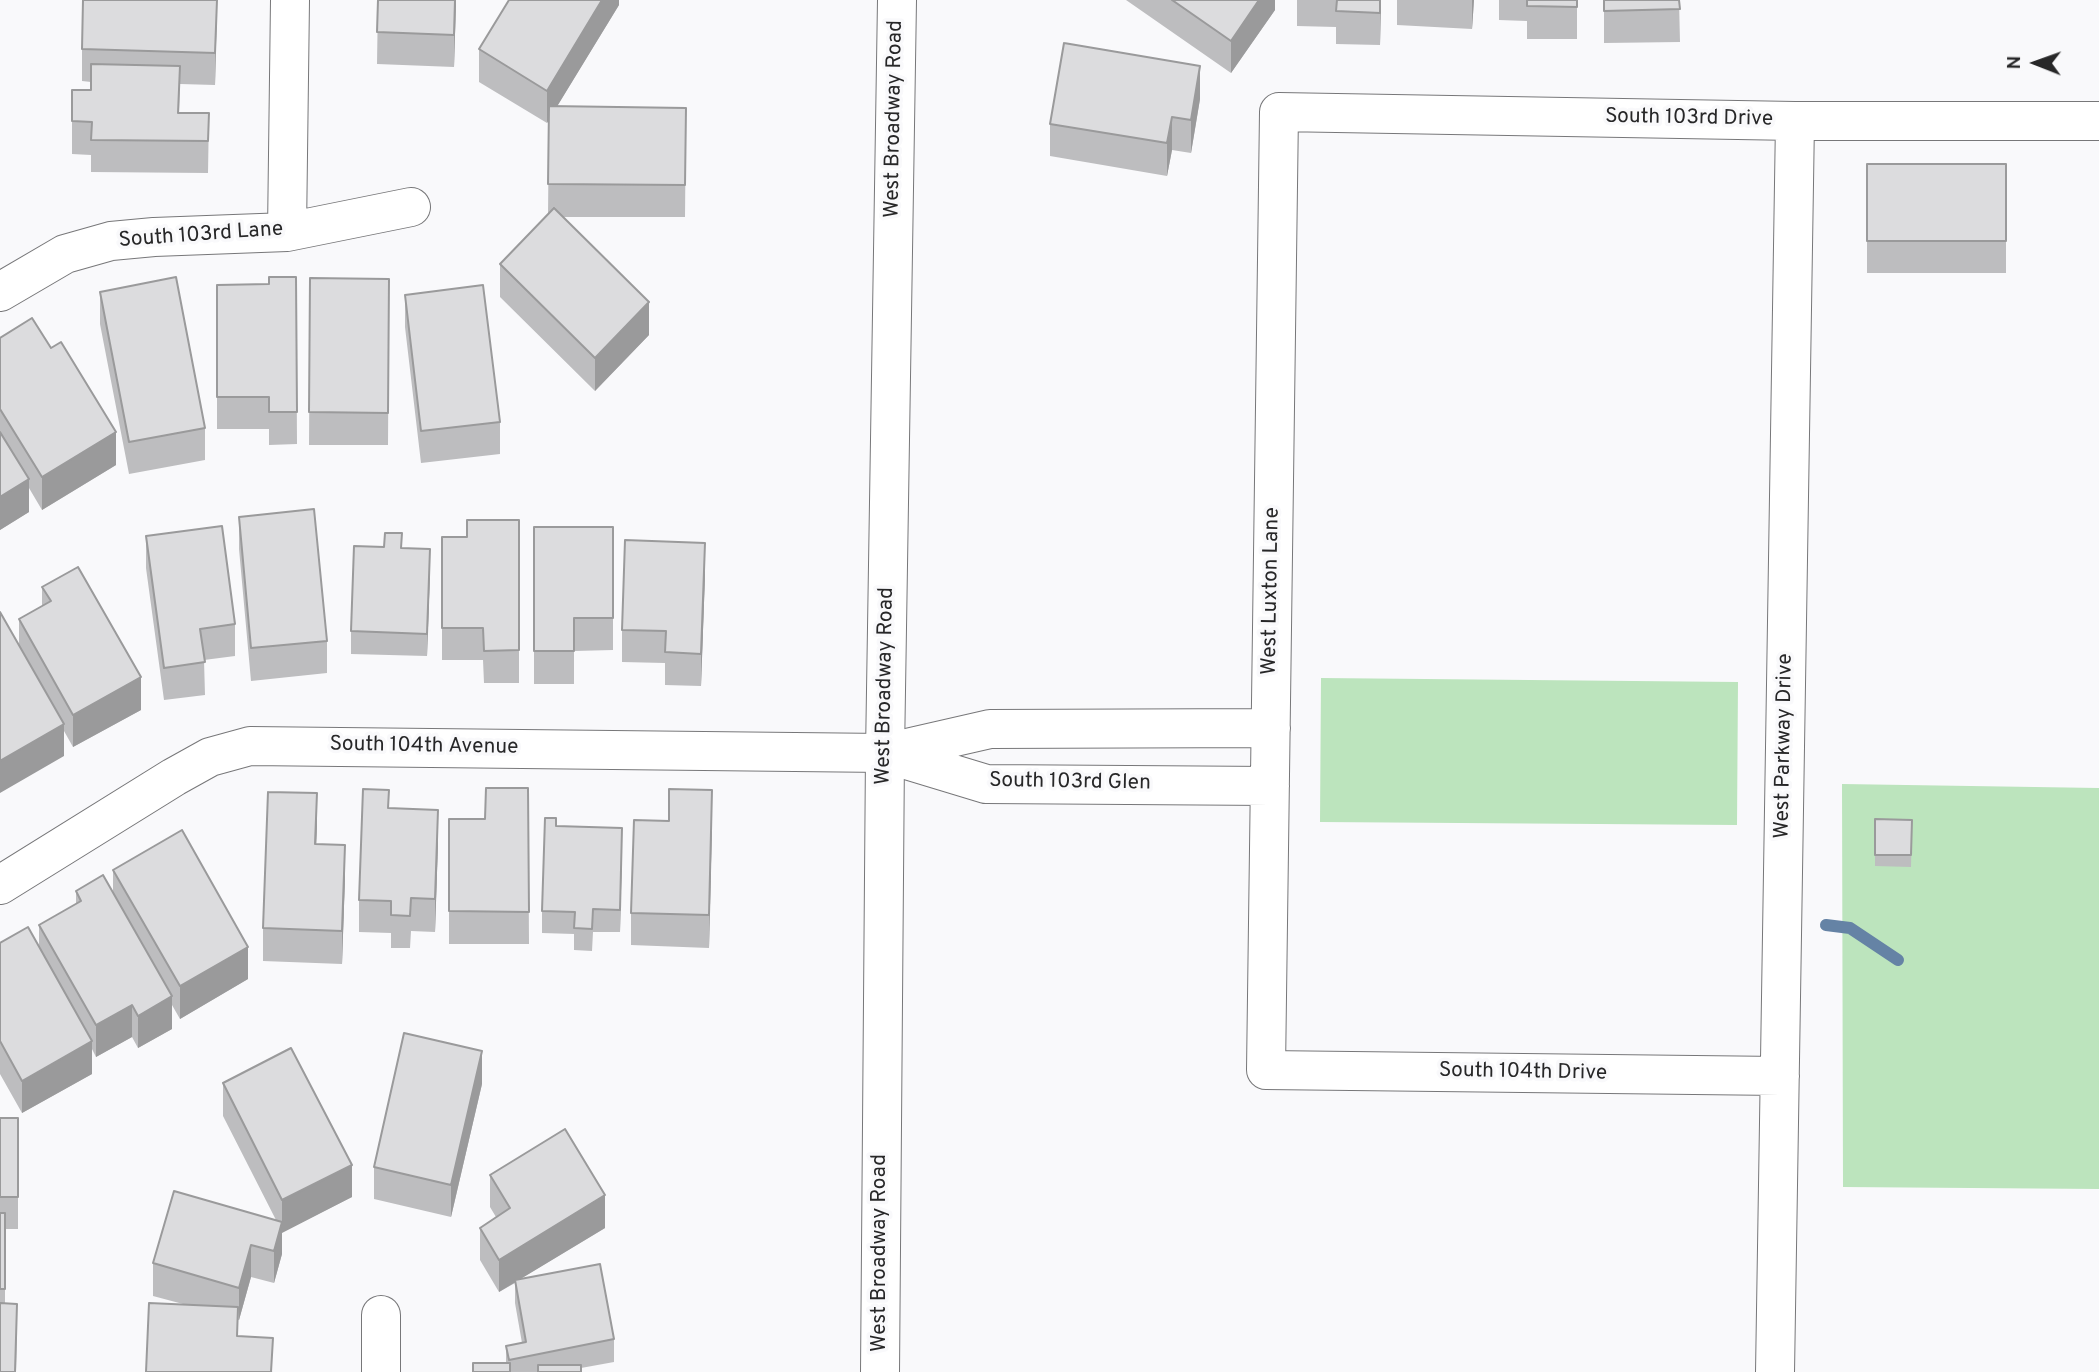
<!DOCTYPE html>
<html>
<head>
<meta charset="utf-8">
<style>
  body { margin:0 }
  #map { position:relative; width:2099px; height:1372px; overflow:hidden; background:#f9f9fb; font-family:Overpass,sans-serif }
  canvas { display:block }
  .north { position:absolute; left:2001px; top:28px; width:70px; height:70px; -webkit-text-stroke:5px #f9f9fb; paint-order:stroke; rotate:271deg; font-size:19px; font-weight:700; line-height:28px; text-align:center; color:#272728 }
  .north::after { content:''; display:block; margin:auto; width:24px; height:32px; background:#272728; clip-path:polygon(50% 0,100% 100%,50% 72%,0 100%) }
</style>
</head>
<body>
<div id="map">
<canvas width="2099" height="1372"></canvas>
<div class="north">N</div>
</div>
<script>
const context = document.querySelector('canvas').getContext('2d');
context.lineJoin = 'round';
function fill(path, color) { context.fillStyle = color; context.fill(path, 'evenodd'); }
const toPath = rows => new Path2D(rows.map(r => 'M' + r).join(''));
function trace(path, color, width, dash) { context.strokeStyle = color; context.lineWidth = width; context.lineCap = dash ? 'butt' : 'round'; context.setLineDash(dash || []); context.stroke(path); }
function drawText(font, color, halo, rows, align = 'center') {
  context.font = font + ' Overpass,sans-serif'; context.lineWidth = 7; context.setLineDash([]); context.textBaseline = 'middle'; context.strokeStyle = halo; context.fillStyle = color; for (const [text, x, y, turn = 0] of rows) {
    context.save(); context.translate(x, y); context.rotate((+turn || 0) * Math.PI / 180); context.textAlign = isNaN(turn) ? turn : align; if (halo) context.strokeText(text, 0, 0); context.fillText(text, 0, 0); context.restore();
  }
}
fill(toPath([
  [1321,678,1738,682,1737,825,1320,822],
  [1842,784,2099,788,2099,1189,1843,1187]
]), '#bce4bd');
trace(toPath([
  [1826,925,1850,928,1898,960]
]), '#6583a5', 12);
const minor = toPath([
  [287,232,290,0],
  [0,292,65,254,111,241,154,237,287,232,411,207],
  [887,754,986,784,1270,786],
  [0,885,174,777,210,757,250,746,885,753,990,729,1271,728],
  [1780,1076,1266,1070,1279,112,1795,121,2099,121],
  [381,1372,381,1315],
  [1775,1372,1795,121]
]);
const major = toPath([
  [880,1372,885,753,897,0]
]);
trace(minor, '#777779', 40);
trace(major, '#777779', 40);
trace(minor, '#fff', 38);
trace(major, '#fff', 38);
fill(toPath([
  [217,0,215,85,180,84,179,113,209,113,208,173,91,172,91,155,72,154,72,90,91,90,91,82,82,81,82,49],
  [378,0,456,0,454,67,377,64],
  [619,0,619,5,557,106,686,108,685,217,563,217,649,335,595,391,500,297,500,264,548,214,549,119,547,123,479,82,479,49],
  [1126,0,1275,0,1275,10,1231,73],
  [1297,0,1381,0,1380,45,1336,44,1336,27,1297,26],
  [1397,0,1474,0,1472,29,1397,25],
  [1499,0,1577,0,1577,39,1527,39,1527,21,1499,20],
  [1604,0,1679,0,1680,42,1604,43],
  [1200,99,1191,153,1172,150,1167,176,1050,156,1050,124],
  [1867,164,2006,164,2006,273,1867,273],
  [296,277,297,444,269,445,269,429,217,429,217,285,269,284],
  [310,278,389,279,388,445,309,445],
  [100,292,205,428,205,460,129,474,100,324],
  [405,295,500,422,500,454,421,463,405,327],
  [0,338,116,465,42,510,29,488,29,512,0,530],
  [239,517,327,641,327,673,251,681,239,549],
  [519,520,519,683,484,683,483,660,442,660,442,537,467,537],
  [534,527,613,527,613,650,574,651,574,684,534,684],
  [146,536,235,624,235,656,204,660,205,695,164,700,146,568],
  [402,548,430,571,427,656,351,654,351,631],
  [705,575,701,686,665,685,665,663,622,662,622,630],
  [42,587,141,710,73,747,64,731,64,756,19,645,19,619,42,606],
  [528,788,529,944,449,944,449,819,485,819],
  [389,808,438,843,435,932,411,931,410,948,391,948,391,933,359,932,359,900],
  [1875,819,1912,820,1911,867,1875,866],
  [712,822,709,948,631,945,631,913],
  [317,825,316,844,345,877,342,964,263,961,263,928],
  [556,826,622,850,620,932,593,932,592,951,574,950,574,934,542,933,542,911],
  [113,870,248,979,180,1019,172,1005,172,1029,138,1048,132,1037,96,1057,92,1049,92,1074,22,1113,0,1074,0,943,39,947,39,925,76,904,76,891,113,894],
  [223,1083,352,1197,282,1232,282,1254,274,1283,251,1277,239,1320,238,1320,238,1336,273,1372,183,1304,153,1296,153,1263,276,1220,223,1116],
  [482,1084,451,1217,374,1199,374,1167],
  [0,1118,18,1118,18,1229,5,1229,5,1303,17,1336,16,1372,0,1372],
  [490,1175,605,1228,520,1279,614,1339,614,1362,581,1368,581,1372,473,1372,506,1363,506,1346,522,1343,515,1303,515,1283,499,1292,480,1260,480,1228,496,1217,490,1207]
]), '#bdbdbf');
fill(toPath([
  [217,0,217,7,215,85,215,53],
  [455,0,456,0,454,67,454,35],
  [602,0,619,0,619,5,547,123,547,91],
  [1259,0,1275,0,1275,10,1231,73,1231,41],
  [1380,0,1381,0,1380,45],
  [1472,0,1474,0,1472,29],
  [1200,66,1200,99,1191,153,1191,120],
  [1172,117,1172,150,1167,176,1167,143],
  [649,302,649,335,595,391,595,358],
  [116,432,116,465,42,510,42,477],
  [29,479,29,512,0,530,0,497],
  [705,543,705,575,701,686,701,654],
  [430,549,430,571,427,656,427,634],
  [141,677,141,710,73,747,73,715],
  [64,724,64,756,0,793,0,761],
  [712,790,712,822,709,948,709,915],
  [317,793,317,825,315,877,315,844],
  [438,810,438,843,435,932,435,899],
  [622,828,622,850,620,932,620,910],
  [345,845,345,877,342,964,342,931],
  [248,947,248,979,180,1019,180,986],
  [172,996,172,1029,138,1048,138,1016],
  [132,1005,132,1037,96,1057,96,1025],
  [92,1041,92,1074,22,1113,22,1081],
  [482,1051,482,1084,451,1217,451,1185],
  [352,1165,352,1197,282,1233,282,1200],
  [605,1195,605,1228,499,1292,499,1260],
  [282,1222,282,1254,274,1283,274,1251],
  [251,1245,251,1277,239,1320,239,1288]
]), '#9a9a9b');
const building = toPath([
  [83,0,217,0,215,53,82,49,83,0],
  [378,0,455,0,454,35,377,32,378,0],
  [509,0,602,0,547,91,479,49,509,0],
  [1172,0,1259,0,1231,41,1172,0],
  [1337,0,1380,0,1380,13,1336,11,1337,0],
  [1527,0,1577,0,1577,7,1527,6,1527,0],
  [1604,0,1679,0,1680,9,1604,11,1604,0],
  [1064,43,1200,66,1191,120,1172,117,1167,143,1050,124,1064,43],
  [91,64,180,66,178,113,209,113,208,141,91,140,92,122,72,121,72,90,91,90,91,64],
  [549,106,686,108,685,185,548,184,549,106],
  [1867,164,2006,164,2006,241,1867,241,1867,164],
  [554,208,649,302,595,358,500,264,554,208],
  [176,277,205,428,129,442,100,292,176,277],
  [269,277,296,277,297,412,269,412,269,397,217,397,217,285,269,284,269,277],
  [310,278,389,279,388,413,309,412,310,278],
  [483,285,500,422,421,431,405,295,483,285],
  [32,318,51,348,61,342,116,432,42,477,0,409,0,338,32,318],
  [0,432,29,479,0,497,0,432],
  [314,509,327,641,251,648,239,517,314,509],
  [467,520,519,520,519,650,484,651,483,628,442,628,442,537,467,537,467,520],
  [222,526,235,624,200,629,205,662,164,668,146,536,222,526],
  [534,527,613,527,613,618,574,618,574,651,534,651,534,527],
  [385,533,402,533,401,548,430,549,427,634,351,631,354,546,384,547,385,533],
  [625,540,705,543,701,654,665,652,666,631,622,630,625,540],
  [78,567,141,677,73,715,19,619,51,601,42,587,78,567],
  [0,612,64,724,0,761,0,612],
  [486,788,528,788,529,912,449,911,449,819,485,819,486,788],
  [363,789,389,790,388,808,438,810,435,899,411,898,410,916,391,915,391,901,359,900,363,789],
  [669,789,712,790,709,915,631,913,634,820,669,821,669,789],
  [268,792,317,793,315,844,345,845,342,931,263,928,268,792],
  [545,818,556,818,556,826,622,828,620,910,593,909,592,929,574,928,575,912,542,911,545,818],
  [1875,819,1912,820,1911,855,1875,855,1875,819],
  [182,830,248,947,180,986,113,870,182,830],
  [103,875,172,996,138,1016,132,1005,96,1025,39,925,81,901,76,891,103,875],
  [28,927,92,1041,22,1081,0,1041,0,943,28,927],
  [404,1033,482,1051,451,1185,374,1167,404,1033],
  [291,1048,352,1165,282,1200,223,1083,291,1048],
  [0,1118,18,1118,18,1197,0,1197,0,1118],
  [565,1129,605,1195,499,1260,480,1228,510,1208,490,1175,565,1129],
  [174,1191,282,1222,274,1251,251,1245,239,1288,153,1263,174,1191],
  [0,1213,5,1213,5,1289,0,1289,0,1213],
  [600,1264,614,1339,509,1360,506,1346,526,1342,515,1280,600,1264],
  [0,1303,17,1304,15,1372,0,1372,0,1303],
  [149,1303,238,1307,237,1336,273,1338,271,1372,146,1372,149,1303],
  [473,1363,510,1363,510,1372,473,1372,473,1363],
  [538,1365,581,1365,581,1372,538,1372,538,1365]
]);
fill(building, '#dcdcde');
trace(building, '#9a9a9b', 2);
drawText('21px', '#272728', '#f9f9fb', [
  ["West Broadway Road",895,119,-89],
  ["South 103rd Drive",1689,119,1],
  ["South 103rd Lane",201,236,-4],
  ["West Luxton Lane",1272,591,-89],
  ["West Broadway Road",886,686,-89],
  ["West Parkway Drive",1785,746,-89],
  ["South 104th Avenue",424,747,1],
  ["South 103rd Glen",1070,783,1],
  ["South 104th Drive",1523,1073,1],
  ["West Broadway Road",881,1253,-90]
]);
</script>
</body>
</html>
